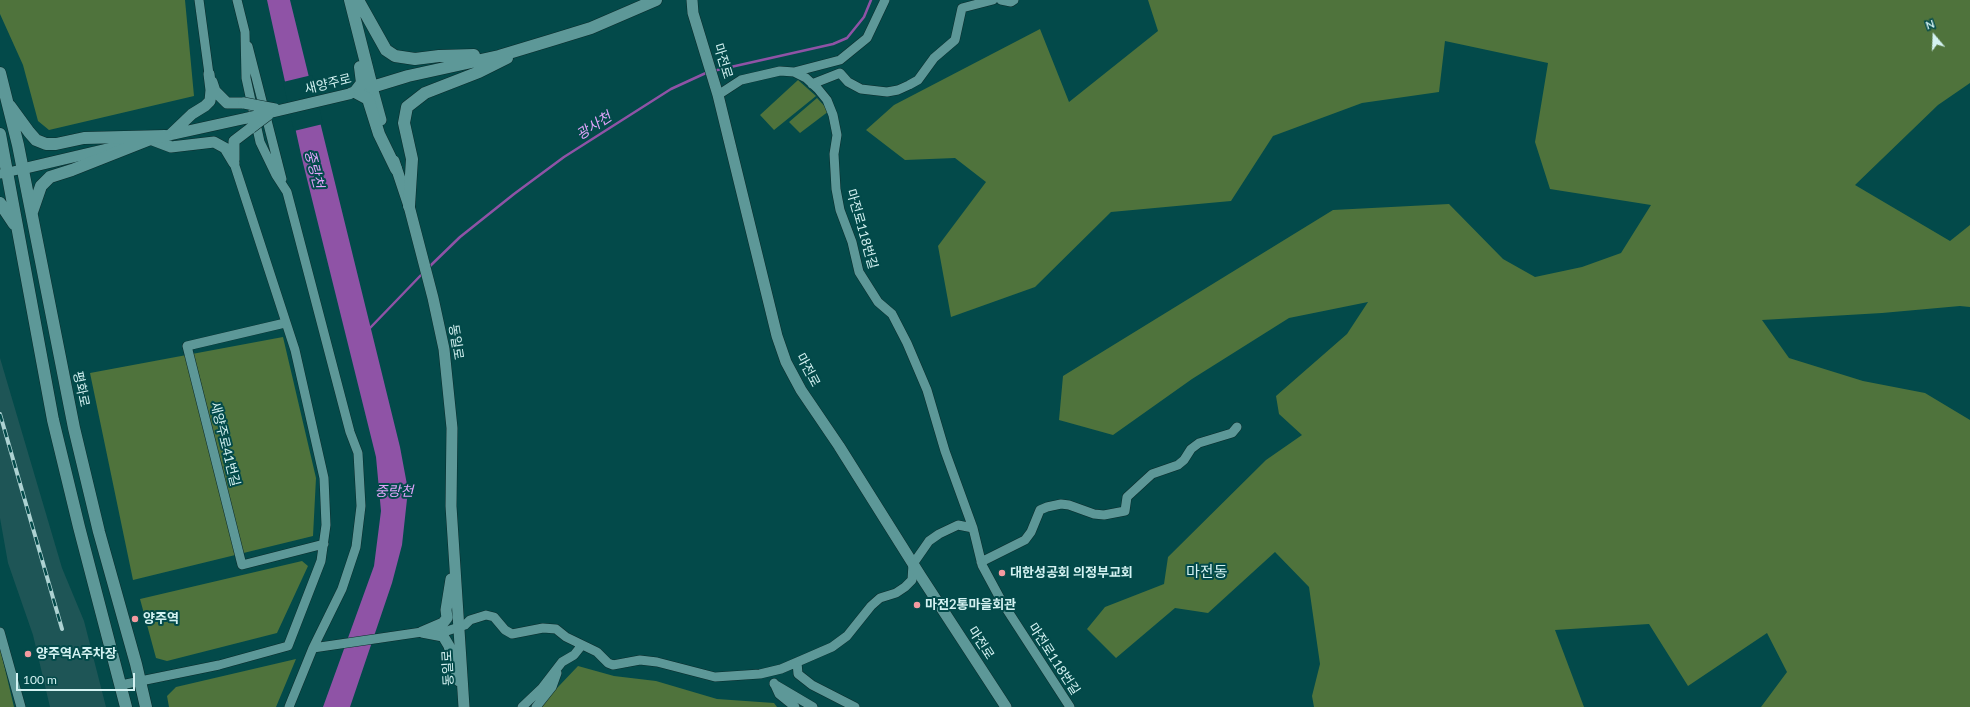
<!DOCTYPE html>
<html>
<head>
<meta charset="utf-8">
<style>
  body { margin:0 }
  #map { position:relative; width:1970px; height:707px; overflow:hidden; background:#034a4a; font-family:Lato,sans-serif }
  canvas { display:block }
  .north { position:absolute; left:1914px; top:16px; width:40px; height:40px; -webkit-text-stroke:3px #034a4a; paint-order:stroke; rotate:341deg; font-size:11px; font-weight:700; line-height:16px; text-align:center; color:#d4f2f2 }
  .north::after { content:''; display:block; margin:auto; width:14px; height:18px; background:#d4f2f2; clip-path:polygon(50% 0,100% 100%,50% 72%,0 100%) }
  .scale { position:absolute; left:16px; top:673px; width:119px; height:18px; box-sizing:border-box; border:2px solid #d4f2f2; border-top:0; padding-left:5px; font-size:12px; line-height:14px; white-space:nowrap; color:#d4f2f2; -webkit-text-stroke:3px #034a4a; paint-order:stroke }
</style>
</head>
<body>
<div id="map">
<canvas width="1970" height="707"></canvas>
<div class="north">N</div>
<div class="scale">100 m</div>
</div>
<script>
const context = document.querySelector('canvas').getContext('2d');
context.lineJoin = 'round';
function fill(path, color) { context.fillStyle = color; context.fill(path, 'evenodd'); }
const toPath = rows => new Path2D(rows.map(r => 'M' + r).join(''));
function trace(path, color, width, dash) { context.strokeStyle = color; context.lineWidth = width; context.lineCap = dash ? 'butt' : 'round'; context.setLineDash(dash || []); context.stroke(path); }
function drawText(font, color, halo, rows, align = 'center') {
  context.font = font + ' Lato,"Noto Sans KR",sans-serif'; context.lineWidth = 4; context.setLineDash([]); context.textBaseline = 'middle'; context.strokeStyle = halo; context.fillStyle = color; for (const [text, x, y, turn = 0] of rows) {
    context.save(); context.translate(x, y); context.rotate((+turn || 0) * Math.PI / 180); context.textAlign = isNaN(turn) ? turn : align; if (halo) context.strokeText(text, 0, 0); context.fillText(text, 0, 0); context.restore();
  }
}
fill(toPath([
  [0,358,62,568,84,621,106,707,50,707,33,635,8,563,0,518]
]), '#1e5556');
fill(toPath([
  [0,0,185,0,194,96,49,130,38,121,23,65,0,14],
  [1148,0,1970,0,1970,83,1938,105,1855,185,1950,241,1970,225,1970,307,1960,306,1882,313,1762,320,1789,358,1863,381,1925,393,1970,420,1970,707,1761,707,1787,672,1767,633,1688,686,1649,624,1555,630,1584,707,1314,707,1312,696,1320,664,1309,587,1275,552,1208,613,1175,608,1116,658,1087,629,1105,607,1164,584,1168,557,1266,460,1302,435,1279,414,1276,396,1347,334,1368,302,1289,318,1192,379,1113,435,1059,420,1063,376,1333,210,1449,204,1503,259,1535,277,1582,267,1621,253,1651,205,1550,189,1535,142,1548,63,1445,41,1439,92,1362,103,1273,136,1231,201,1111,212,1035,287,951,317,938,246,986,182,955,158,905,160,866,130,894,105,1040,29,1069,102,1158,31],
  [798,80,816,96,774,130,760,115],
  [817,98,829,111,800,133,789,122],
  [283,337,316,478,313,536,133,580,90,373],
  [302,561,308,566,277,633,167,661,156,658,140,599],
  [0,648,14,707,0,707],
  [296,659,276,707,169,707,167,696,176,687],
  [578,666,614,676,656,681,717,699,774,703,777,707,539,707]
]), '#4f733c');
fill(toPath([
  [267,0,290,0,400,447,408,490,402,545,392,583,350,707,323,707,374,566,381,511,376,457,302,159]
]), '#8f53a6');
fill(toPath([
  [312,75,323,124,294,131,283,82]
]), '#034a4a');
trace(toPath([
  [713,71,833,44,847,38,864,17,871,0],
  [428,268,460,237,514,194,564,157,671,89,708,72],
  [370,328,423,273]
]), '#8f53a6', 2.5);
const minor = toPath([
  [199,0,209,74],
  [237,0,245,32,246,78,260,142,276,175,287,192,350,432,358,453,361,506,356,547,342,589,313,648,289,707],
  [1001,0,1011,2,1014,0],
  [248,46,282,179],
  [794,72,840,60,867,38,885,0],
  [812,84,840,73,848,82,861,89,887,92,898,90,909,85,918,80,934,58,955,40,962,8,993,0],
  [718,95,741,80,780,71,794,72,806,78,818,89,827,100,833,115,837,135,834,154,836,189,840,210,852,242,859,272,878,302,892,314,907,343,927,390,945,451,973,528,982,565,1002,602,1070,707],
  [0,174,22,169],
  [285,323,187,346,242,565,324,544],
  [981,562,1025,540,1031,532,1040,510,1047,507,1061,504,1069,505,1094,514,1104,515,1125,511,1127,497,1152,474,1178,465,1184,460,1191,449,1199,443,1232,433,1237,427],
  [0,632,21,707],
  [313,648,422,632,447,631,465,625,470,620,486,615,494,617,505,630,512,634,543,628,556,629,566,637,597,652,608,663,613,665,640,660,657,662,715,677,760,674,781,669,802,660,832,647,847,636,871,606,880,598,896,593,905,587,912,580,913,564,929,541,939,534,958,525,973,528],
  [797,662,798,674,812,685,855,707],
  [774,683,779,694,795,707],
  [774,684,813,707],
  [121,685,219,665,288,646,321,561,326,525,324,478,295,350,234,163],
  [522,707,542,688,562,662,574,655,582,645],
  [536,707,552,687,557,673]
]);
const tertiary = toPath([
  [692,0,693,13,718,95,777,336,786,362,801,390,839,446,920,575,1006,707],
  [212,82,215,91,227,103,244,103],
  [351,93,372,87,381,120],
  [170,135,192,114,205,106,210,101,211,90,209,74],
  [156,138,247,118],
  [150,139,171,147,214,142,225,148,234,163],
  [234,160,234,141,251,128],
  [394,161,409,206,433,298,444,349,452,428,451,506,464,707],
  [22,169,124,145],
  [422,632,443,623,447,618,446,610,451,579],
  [422,632,443,636,449,646,459,681]
]);
const secondary = toPath([
  [350,0,372,87,408,76,499,56,552,40,591,28,656,0],
  [358,0,386,50,395,56,415,59,439,56,474,55],
  [360,67,362,83,355,92,368,99,379,134,396,169],
  [0,73,18,145,74,428,99,532,136,664,146,707],
  [10,106,29,132,36,140,46,144,56,144,84,138,165,136],
  [0,134,53,420,79,527,126,707],
  [0,203,14,224],
  [409,206,412,159,404,123,407,107,425,93,479,72,507,58],
  [32,212,41,186,50,177,72,170,148,140]
]);
trace(minor, '#0c2c2c', 10);
trace(tertiary, '#0c2c2c', 12);
trace(secondary, '#0c2c2c', 13);
trace(minor, '#5d9898', 9);
trace(tertiary, '#5d9898', 11);
trace(secondary, '#5d9898', 12);
const rail = toPath([
  [0,414,62,629]
]);
trace(rail, '#add2d2', 4);
trace(rail, '#034a4a', 2.5, [8]);
const tertiaryBridge = toPath([
  [244,103,275,109],
  [247,118,349,94],
  [251,128,268,115]
]);
trace(tertiaryBridge, '#0c2c2c', 12, []);
trace(tertiaryBridge, '#5d9898', 11);
for (const [x, y, r, color] of [
  [1002,573,4,"#f49aa0"],
  [917,605,4,"#f49aa0"],
  [135,619,4,"#f49aa0"],
  [28,654,4,"#f49aa0"]
]) { const dot = new Path2D(); dot.arc(x, y, r, 0, 2 * Math.PI); context.fillStyle = color; context.fill(dot); trace(dot, '#034a4a', 1.5); }
drawText('13px', '#d4f2f2', '#034a4a', [
  ["마전로",723,61,73],
  ["새양주로",328,84,-14],
  ["마전로118번길",862,229,74],
  ["동일로",456,342,81],
  ["마전로",808,370,62],
  ["평화로",81,389,78],
  ["새양주로41번길",225,444,76],
  ["마전로",981,643,57],
  ["마전로118번길",1054,659,57],
  ["동일로",448,668,-93]
]);
drawText('bold 13px', '#d4f2f2', '#034a4a', [
  ["대한성공회 의정부교회",1010,573],
  ["마전2통마을회관",925,605],
  ["양주역",143,619],
  ["양주역A주차장",36,654]
], 'left');
drawText('italic 14px', '#e2a4fb', '#034a4a', [
  ["광사천",594,126,-33],
  ["중랑천",314,169,75],
  ["중랑천",394,491]
]);
drawText('15px', '#d4f2f2', '#034a4a', [
  ["마전동",1207,572]
]);
</script>
</body>
</html>
